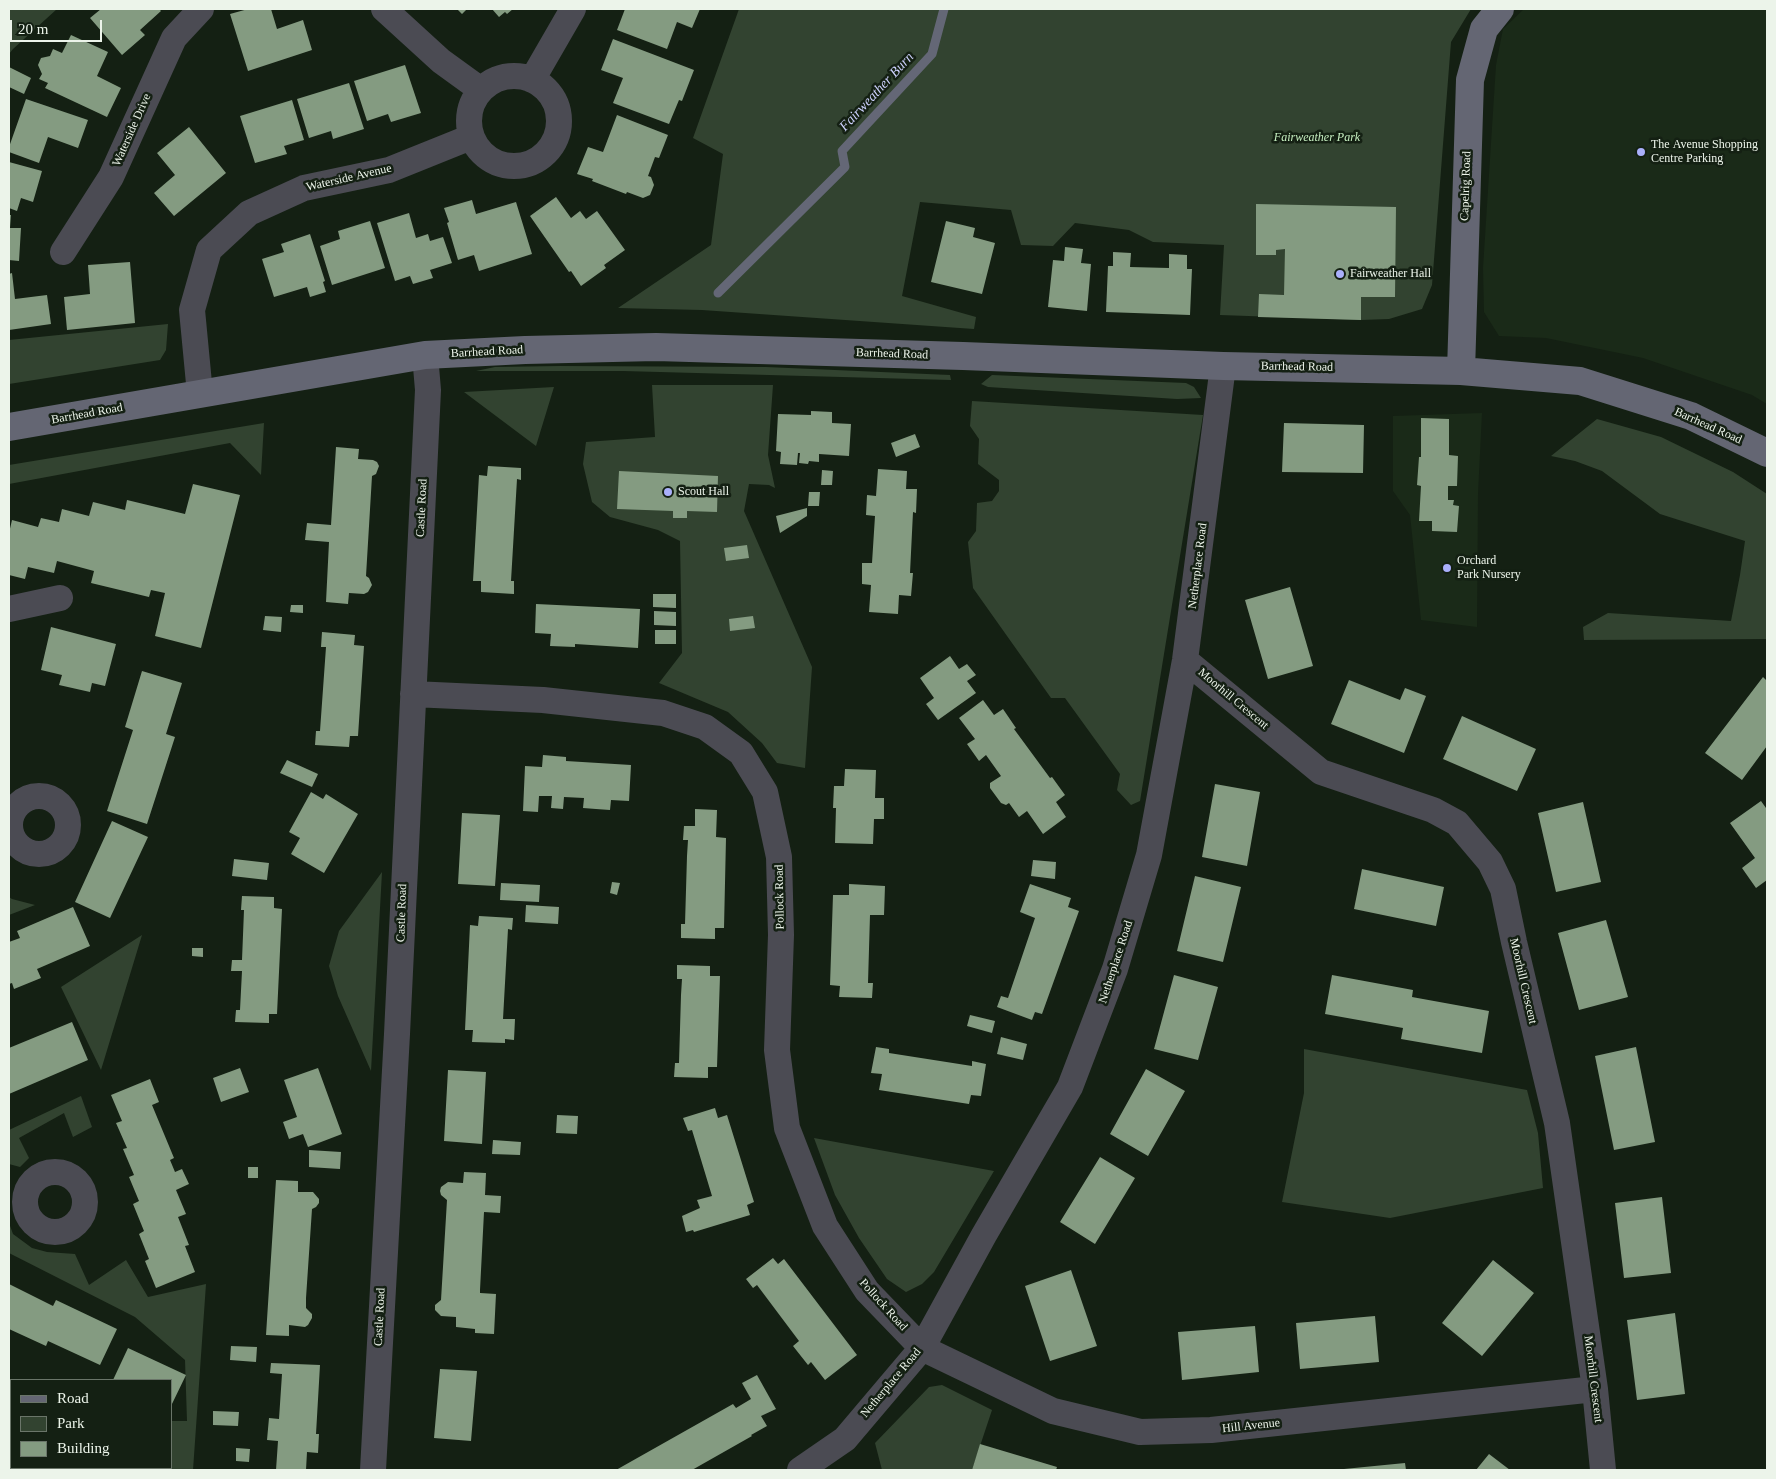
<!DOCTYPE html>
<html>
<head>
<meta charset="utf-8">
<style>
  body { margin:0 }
  #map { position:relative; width:1776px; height:1479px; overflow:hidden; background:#142013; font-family:Georgia,serif }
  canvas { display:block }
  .frame { position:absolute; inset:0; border:10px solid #ecf4ea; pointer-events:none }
  .legend { position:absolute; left:10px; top:1379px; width:162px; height:90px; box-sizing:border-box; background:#142013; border:1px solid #6a7569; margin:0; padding:6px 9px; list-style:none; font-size:15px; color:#ecf4ea }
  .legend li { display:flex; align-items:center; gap:10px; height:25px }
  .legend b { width:25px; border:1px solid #6a7569 }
  .scale { position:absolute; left:10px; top:20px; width:92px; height:22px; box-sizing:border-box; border:2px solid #ecf4ea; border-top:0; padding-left:6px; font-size:15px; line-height:18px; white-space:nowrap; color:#ecf4ea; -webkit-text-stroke:4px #142013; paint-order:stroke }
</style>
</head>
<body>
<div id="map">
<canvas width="1776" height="1479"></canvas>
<div class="frame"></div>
<ul class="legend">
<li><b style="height:6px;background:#646673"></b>Road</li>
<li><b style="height:14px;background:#324330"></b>Park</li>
<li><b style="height:14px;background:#849b81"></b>Building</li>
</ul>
<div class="scale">20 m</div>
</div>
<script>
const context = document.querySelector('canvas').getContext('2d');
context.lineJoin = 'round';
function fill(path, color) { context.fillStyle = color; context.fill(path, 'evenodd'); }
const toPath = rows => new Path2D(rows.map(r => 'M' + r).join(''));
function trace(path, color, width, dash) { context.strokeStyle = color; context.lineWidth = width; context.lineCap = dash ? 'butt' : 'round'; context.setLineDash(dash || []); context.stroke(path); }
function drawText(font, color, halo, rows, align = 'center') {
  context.font = font + ' Georgia,serif'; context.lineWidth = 5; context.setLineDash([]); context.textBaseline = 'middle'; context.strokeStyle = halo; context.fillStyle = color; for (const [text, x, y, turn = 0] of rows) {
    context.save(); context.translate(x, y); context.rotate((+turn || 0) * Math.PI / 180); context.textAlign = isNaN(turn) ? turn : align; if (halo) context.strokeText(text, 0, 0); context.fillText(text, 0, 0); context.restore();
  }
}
fill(toPath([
  [1524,9,1767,9,1767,404,1752,395,1643,358,1546,338,1499,336,1484,312,1483,268,1496,65,1503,29],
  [1482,413,1478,494,1477,627,1421,620,1410,515,1393,491,1393,416]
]), '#1a2a18');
fill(toPath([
  [9,9,57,9,13,49,9,54],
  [739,9,1471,9,1451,42,1432,285,1422,309,1389,319,1361,320,1220,315,1224,245,1153,242,1129,230,1075,223,1053,246,1021,245,1011,210,920,202,902,296,976,317,974,329,702,310,618,308,711,245,723,154,693,138],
  [168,324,166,350,160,360,9,384,9,340],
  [560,366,766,367,950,375,951,380,623,371,476,371,495,367],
  [992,375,1186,383,1194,387,1201,398,1177,399,988,387,981,384],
  [652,385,773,385,768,455,775,488,769,485,749,484,744,511,812,667,805,768,777,763,762,743,728,712,659,683,682,653,680,541,658,530,610,517,592,502,583,464,586,442,655,437],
  [554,387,536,446,464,392],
  [972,401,1203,415,1140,801,1131,805,1117,790,1120,774,1065,698,1051,698,973,588,968,542,976,531,977,503,992,501,999,491,999,480,978,464,979,439,970,426],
  [1597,419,1661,437,1733,472,1767,494,1767,639,1584,640,1583,627,1608,613,1731,621,1740,575,1745,541,1660,514,1602,471,1575,461,1551,456],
  [264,423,261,475,230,443,9,484,9,465],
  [382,872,371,1071,338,996,329,966,339,931],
  [9,897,12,899,35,905,9,915],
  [142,935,101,1070,61,987],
  [1304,1049,1527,1090,1538,1133,1543,1188,1390,1218,1282,1202,1304,1093],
  [81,1096,92,1127,73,1137,64,1113,19,1138,29,1158,20,1167,9,1164,9,1130],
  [814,1138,994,1171,934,1272,922,1284,906,1292,887,1279,859,1238,835,1195],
  [9,1223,13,1234,32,1248,47,1252,75,1254,89,1285,126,1260,148,1297,206,1284,193,1470,139,1470,140,1468,171,1468,171,1421,187,1421,185,1360,135,1317,9,1253],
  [942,1385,992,1410,972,1470,882,1470,875,1443,929,1387]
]), '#324330');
trace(toPath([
  [718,293,845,167,842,151,932,54,944,9]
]), '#646776', 9);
fill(toPath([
  [101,9,159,9,161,11,140,30,145,35,122,55,90,18],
  [248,9,271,9,277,29,303,20,312,50,248,71,230,14],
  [457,9,467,9,462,14],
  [492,9,513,9,507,14,505,12,499,17],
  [625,9,700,9,692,28,677,22,667,49,617,30],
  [71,35,108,52,97,76,121,88,107,117,45,88,48,83,39,79,42,74,38,65,41,58,50,56,53,49,62,53],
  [613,39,694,70,682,101,679,100,669,124,613,103,623,78,601,70],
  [405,65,421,113,391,122,388,114,367,121,354,81],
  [9,67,31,78,24,94,9,87],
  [349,83,364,129,333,139,331,131,309,138,297,99],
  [26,99,88,120,78,148,48,137,39,163,9,152,9,147],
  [292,100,304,140,284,146,287,154,255,163,240,116],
  [617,115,668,135,659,158,655,157,648,176,651,177,654,185,650,195,643,198,627,192,626,194,592,181,593,179,577,174,588,147,603,152],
  [189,127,226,173,174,216,154,193,175,175,157,153],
  [9,162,42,171,33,202,21,198,17,211,9,208],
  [556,197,571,218,580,211,586,219,597,211,625,250,604,265,606,268,581,286,571,271,569,272,530,216],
  [472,200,476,214,516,202,532,254,479,271,474,255,458,260,447,223,449,222,444,208],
  [1256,204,1396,207,1395,297,1361,297,1361,320,1258,317,1259,294,1284,295,1285,249,1276,250,1276,255,1256,255],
  [409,213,416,238,428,234,430,241,443,237,452,263,430,270,433,278,413,284,410,276,395,281,377,223],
  [9,215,11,215,10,228,21,228,19,261,9,260],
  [370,221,385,268,332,285,320,246,340,239,338,231],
  [946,221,975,228,973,237,995,243,982,294,931,282],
  [310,234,325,281,323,282,326,292,310,297,307,287,274,297,262,259,284,252,281,244],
  [1065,247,1083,249,1081,263,1091,264,1087,311,1048,307,1053,260,1064,261],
  [1113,252,1131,253,1130,267,1169,268,1169,254,1187,255,1187,269,1192,269,1190,315,1106,312,1108,266,1113,266],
  [130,262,135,323,67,330,64,297,90,294,88,265],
  [12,273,15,299,47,295,51,324,9,330,9,274],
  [811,411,832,412,832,423,851,424,849,456,819,454,819,462,809,461,808,464,799,463,800,453,798,453,797,465,780,464,781,452,776,451,778,414,811,415],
  [1421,418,1449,419,1449,455,1458,456,1457,486,1448,486,1448,500,1454,500,1453,505,1459,506,1457,532,1432,531,1432,521,1419,521,1421,486,1417,485,1419,457,1421,457],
  [1284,423,1364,425,1363,473,1282,472],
  [915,434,920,447,896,457,891,443],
  [336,447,359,449,358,459,373,460,377,462,379,466,376,474,372,476,366,576,369,578,372,585,368,592,364,594,349,593,348,604,326,602,329,542,305,540,307,523,331,525],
  [488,466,521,468,521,480,517,479,511,581,514,581,514,594,481,592,481,581,473,581,479,475,487,476],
  [878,469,907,471,906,489,917,489,916,513,913,512,910,573,913,573,911,596,899,595,898,614,869,612,871,585,862,584,862,563,872,563,875,516,866,515,867,495,876,496],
  [822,470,833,471,832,485,821,485],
  [619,471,718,476,717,512,687,511,687,518,673,518,673,511,617,509],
  [193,484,240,495,201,648,155,636,165,593,151,590,149,597,91,583,94,571,57,561,54,573,28,567,25,579,9,575,9,533,12,520,38,527,41,518,59,522,62,509,89,516,93,502,125,510,127,500,185,514],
  [809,492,820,492,819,506,808,506],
  [807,508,807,516,780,533,776,516],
  [747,545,749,558,726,561,724,548],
  [1290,587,1313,666,1268,679,1245,600],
  [653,594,676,594,676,608,653,607],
  [536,604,640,609,638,648,575,644,575,647,550,646,551,634,535,633],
  [291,605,303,605,303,613,290,612],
  [654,611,676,612,676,626,654,625],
  [265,616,282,617,281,632,263,630],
  [753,616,755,628,730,631,729,619],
  [51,627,116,644,105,686,92,683,90,692,59,685,62,675,41,670],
  [655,630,676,630,676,644,655,644],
  [322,632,355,635,354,645,364,646,358,736,350,736,349,747,315,745,316,731,320,731,326,647,321,647],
  [950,656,959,669,967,664,976,675,967,681,976,693,938,720,926,704,934,698,920,678],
  [142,671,182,683,166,734,175,737,147,824,107,811,133,730,125,727],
  [1763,677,1767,681,1767,746,1742,780,1705,753],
  [1349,680,1400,700,1405,688,1426,696,1404,753,1331,724],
  [983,700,994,715,1003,709,1016,728,1014,729,1050,778,1052,777,1065,795,1056,802,1066,817,1043,834,1027,811,1019,817,1009,803,1006,805,1001,803,990,788,990,783,1001,776,986,755,979,761,967,744,975,739,959,718],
  [1462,716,1536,749,1517,791,1443,759],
  [543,755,566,757,566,761,631,765,629,801,611,800,610,810,596,809,583,808,584,798,564,797,563,809,551,808,552,796,539,796,538,812,523,811,525,766,542,767],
  [287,760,318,774,312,787,280,773],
  [845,769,876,770,875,798,884,798,884,819,874,819,873,844,835,843,836,808,833,808,834,786,844,786],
  [1215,784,1260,792,1247,866,1202,857],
  [311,792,323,799,326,794,358,814,324,873,291,854,300,838,289,832],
  [1761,801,1766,808,1767,808,1767,880,1756,888,1742,868,1755,858,1730,823],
  [1583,802,1601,882,1556,892,1538,813],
  [695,809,717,810,716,837,726,838,724,928,715,928,715,939,681,938,681,924,685,924,687,856,688,840,683,840,684,826,695,826],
  [462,813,500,815,495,886,458,884],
  [112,821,148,837,110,918,75,902],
  [234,859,269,863,267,880,232,876],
  [1033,860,1056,862,1055,879,1031,876],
  [1362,869,1444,887,1436,926,1354,909],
  [1195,876,1241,887,1223,962,1177,951],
  [612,882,620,883,617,895,610,893],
  [501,883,540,885,539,902,500,900],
  [849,884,885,886,884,915,870,915,868,983,873,983,872,998,839,997,840,986,830,985,833,895,849,895],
  [1030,884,1071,898,1068,907,1079,911,1042,1014,1035,1012,1032,1020,997,1007,1001,996,1008,998,1035,918,1020,912],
  [242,896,274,897,274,908,282,909,277,1014,269,1014,269,1023,235,1022,236,1010,240,1010,242,971,231,971,232,960,242,960,244,910,241,910],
  [526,905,559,907,558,924,525,922],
  [73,907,90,946,37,969,41,978,14,989,12,983,9,984,9,942,20,938,17,931],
  [479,916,513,918,512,930,508,929,503,1019,515,1019,514,1040,505,1039,505,1043,472,1042,473,1030,465,1030,470,925,478,926],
  [1606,920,1628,997,1579,1010,1558,933],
  [192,948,203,948,203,957,192,956],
  [677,965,710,966,710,976,720,976,717,1067,708,1067,708,1078,674,1077,675,1063,679,1063,681,995,682,979,677,979],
  [1174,975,1218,987,1198,1060,1154,1049],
  [1332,975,1413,990,1412,997,1489,1011,1482,1053,1401,1039,1403,1028,1325,1014],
  [970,1015,995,1021,992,1033,967,1026],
  [72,1022,88,1060,9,1094,9,1048],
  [1001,1037,1027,1044,1023,1060,997,1054],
  [876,1047,889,1049,889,1053,972,1066,972,1061,986,1064,981,1096,971,1095,969,1104,879,1090,882,1074,871,1073],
  [1636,1047,1655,1142,1614,1150,1595,1056],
  [240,1068,249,1092,221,1102,213,1078],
  [318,1068,342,1134,308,1147,303,1134,289,1139,283,1122,297,1117,284,1080],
  [1146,1069,1185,1091,1148,1156,1110,1134],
  [448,1070,486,1072,482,1144,444,1141],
  [150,1079,159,1102,152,1105,174,1158,170,1160,175,1172,182,1169,189,1184,176,1190,186,1214,178,1217,189,1245,185,1246,195,1272,156,1288,145,1261,149,1259,139,1234,144,1231,133,1204,139,1201,129,1177,134,1175,123,1149,127,1148,116,1123,122,1121,111,1095],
  [715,1108,718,1118,727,1115,754,1202,747,1205,750,1215,694,1232,693,1230,686,1232,682,1216,700,1208,697,1200,712,1196,692,1130,688,1131,683,1118],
  [557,1115,578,1116,577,1134,556,1133],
  [493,1140,521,1142,520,1155,492,1154],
  [309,1150,341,1152,340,1169,309,1167],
  [1100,1157,1135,1178,1095,1244,1060,1222],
  [248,1167,258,1167,258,1178,248,1178],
  [464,1172,486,1173,485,1195,501,1196,500,1213,484,1212,480,1290,480,1293,496,1294,494,1334,475,1333,475,1329,456,1327,456,1317,441,1316,435,1310,435,1305,441,1300,447,1200,441,1195,440,1191,441,1187,448,1182,463,1183],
  [276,1180,298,1181,298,1192,313,1192,319,1199,319,1203,316,1207,312,1209,306,1298,306,1308,312,1314,312,1318,308,1325,305,1327,289,1325,289,1336,266,1335],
  [1662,1197,1671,1273,1624,1278,1615,1203],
  [773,1258,778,1264,784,1259,857,1355,825,1380,811,1362,808,1365,793,1346,799,1341,757,1285,753,1288,746,1279],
  [1493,1260,1534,1293,1482,1356,1442,1323],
  [1071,1270,1097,1346,1050,1361,1025,1286],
  [9,1284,53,1306,56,1300,117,1329,100,1365,48,1341,46,1346,9,1329],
  [1675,1313,1685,1394,1637,1400,1627,1320],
  [1375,1316,1379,1362,1300,1369,1296,1323],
  [1255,1326,1259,1372,1182,1380,1178,1332],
  [231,1346,257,1347,256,1362,230,1360],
  [128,1348,186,1375,171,1406,171,1380,113,1380],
  [271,1363,320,1365,316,1434,319,1434,318,1453,307,1452,306,1470,276,1470,278,1441,267,1440,269,1418,279,1419,282,1374,270,1373],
  [440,1369,477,1371,471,1441,434,1438],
  [757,1375,776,1409,761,1416,767,1426,751,1435,752,1436,692,1470,616,1470,733,1404,736,1408,751,1399,742,1383],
  [213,1411,239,1412,238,1426,213,1425],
  [9,1422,11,1423,11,1468,45,1468,43,1470,12,1470,9,1469],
  [980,1444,1057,1467,1056,1470,972,1470],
  [236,1448,250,1449,249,1462,236,1461],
  [1489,1454,1510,1470,1476,1470],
  [1405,1463,1406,1470,1344,1470,1344,1469]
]), '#849b81');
trace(toPath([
  [384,9,441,61,481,90],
  '469 121a45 45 0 1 1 90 0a45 45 0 1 1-90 0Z',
  [532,80,573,9],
  [63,252,111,177,174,38,201,9],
  [200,394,192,310,209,250,249,213,304,188,389,170,471,137],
  [9,609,60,598],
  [1185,660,1321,772,1433,810,1457,823,1490,862,1503,889,1514,942,1557,1123,1595,1389,1603,1470],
  [413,694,543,700,663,713,705,727,741,753,765,792,779,857,781,935,777,1050,787,1128,825,1226,867,1291,922,1348,1053,1411,1140,1432,1211,1430,1595,1389],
  '10 825a29 29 0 1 1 58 0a29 29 0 1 1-58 0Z',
  '25 1202a30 30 0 1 1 60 0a30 30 0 1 1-60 0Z',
  [93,1470,94,1468],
  [373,1470,397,1034,428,390,425,355],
  [800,1470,845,1439,922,1348,984,1235,1070,1087,1115,969,1149,855,1185,660,1223,366]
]), '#4b4b53', 26);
trace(toPath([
  [1461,371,1470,80,1484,29,1500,9],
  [9,427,425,355,525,350,656,347,963,356,1223,366,1461,371,1580,381,1691,416,1767,453]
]), '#646673', 28);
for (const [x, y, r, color] of [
  [1641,152,5,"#aab0fb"],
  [1340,274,5,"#aab0fb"],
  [668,492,5,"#aab0fb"],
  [1447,568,5,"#aab0fb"]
]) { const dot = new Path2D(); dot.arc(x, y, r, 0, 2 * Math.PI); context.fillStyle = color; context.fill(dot); trace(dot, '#142013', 2); }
drawText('12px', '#ecf4ea', '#142013', [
  ["Waterside Drive",132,130,-66],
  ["Waterside Avenue",349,178,-13],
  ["Capelrig Road",1466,186,-88],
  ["Barrhead Road",487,352,-3],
  ["Barrhead Road",892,354,2],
  ["Barrhead Road",1297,367,1],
  ["Barrhead Road",87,414,-10],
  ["Barrhead Road",1708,426,24],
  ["Castle Road",422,508,-87],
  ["Netherplace Road",1198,566,-83],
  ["Moorhill Crescent",1233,699,40],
  ["Pollock Road",780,897,-91],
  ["Castle Road",402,913,-88],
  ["Netherplace Road",1116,962,-72],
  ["Moorhill Crescent",1523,981,77],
  ["Pollock Road",883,1305,48],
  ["Castle Road",380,1317,-87],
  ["Moorhill Crescent",1593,1379,83],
  ["Netherplace Road",891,1383,-50],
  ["Hill Avenue",1251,1426,-6]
]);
drawText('italic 12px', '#c6eec0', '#142013', [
  ["Fairweather Park",1317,138]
]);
drawText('12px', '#ecf4ea', '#142013', [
  ["The Avenue Shopping",1651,145],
  ["Centre Parking",1651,159],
  ["Fairweather Hall",1350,274],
  ["Scout Hall",678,492],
  ["Orchard",1457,561],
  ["Park Nursery",1457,575]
], 'left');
drawText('italic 14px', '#cdd1fd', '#142013', [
  ["Fairweather Burn",877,92,-47]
]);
</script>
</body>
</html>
